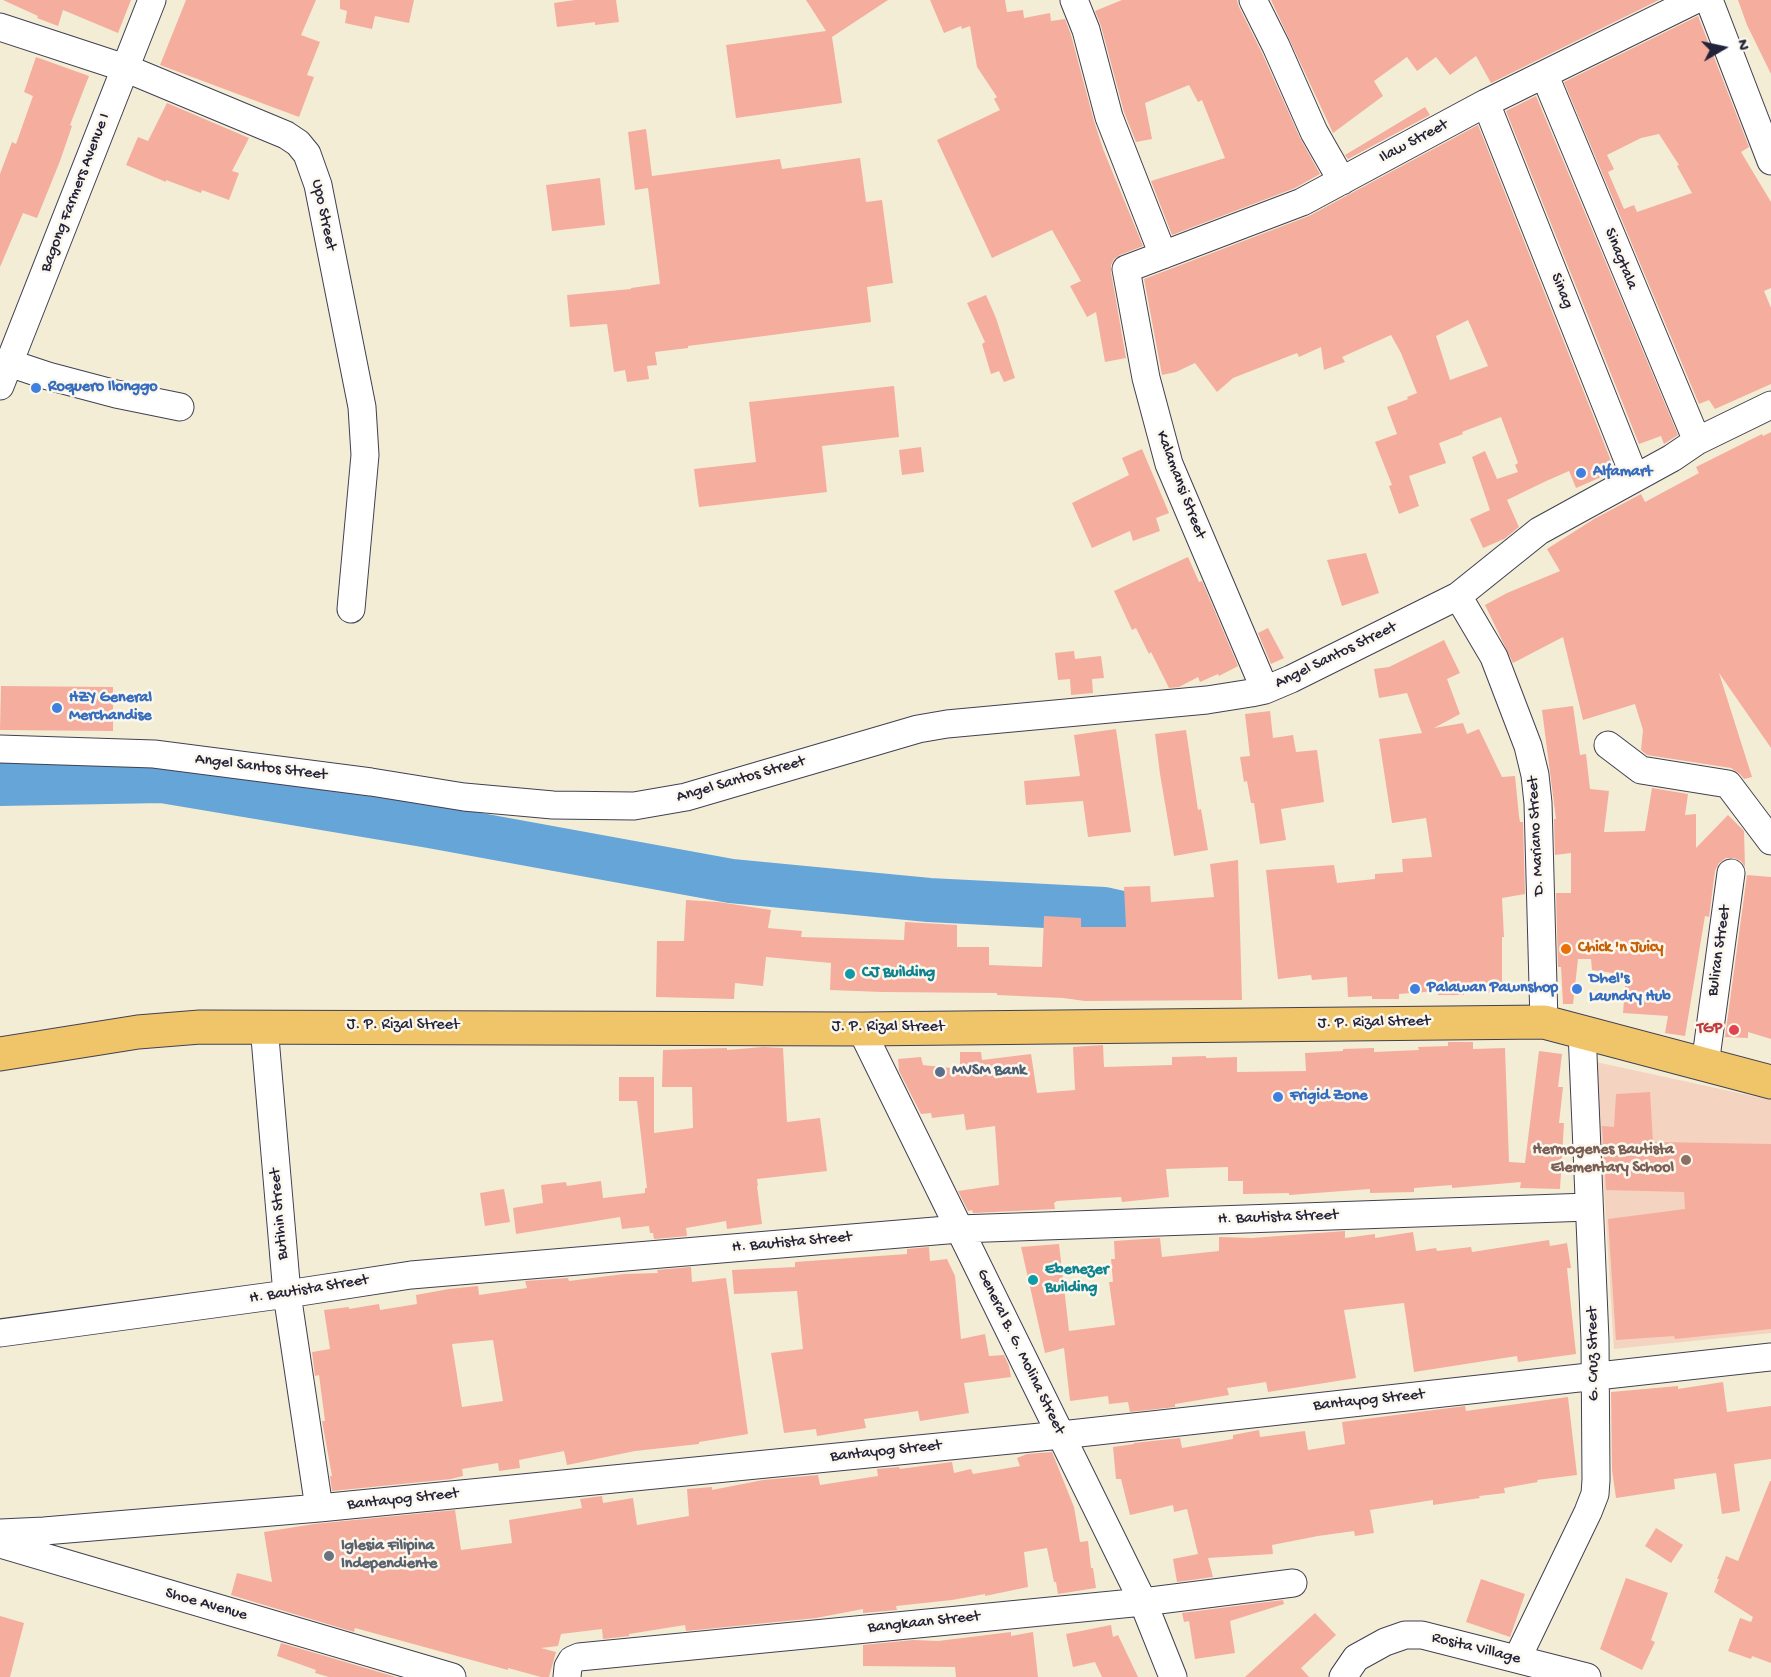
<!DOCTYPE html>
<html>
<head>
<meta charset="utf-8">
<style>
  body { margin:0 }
  #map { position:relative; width:1771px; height:1677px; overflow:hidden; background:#f3edd6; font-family:"Gochi Hand",sans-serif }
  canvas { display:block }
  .north { position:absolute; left:1693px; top:18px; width:60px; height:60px; -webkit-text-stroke:4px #fbf7ec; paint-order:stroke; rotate:81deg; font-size:16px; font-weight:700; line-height:24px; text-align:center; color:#22223b }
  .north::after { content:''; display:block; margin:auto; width:21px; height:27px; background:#22223b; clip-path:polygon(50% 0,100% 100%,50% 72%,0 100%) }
</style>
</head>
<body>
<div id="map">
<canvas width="1771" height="1677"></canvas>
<div class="north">N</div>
</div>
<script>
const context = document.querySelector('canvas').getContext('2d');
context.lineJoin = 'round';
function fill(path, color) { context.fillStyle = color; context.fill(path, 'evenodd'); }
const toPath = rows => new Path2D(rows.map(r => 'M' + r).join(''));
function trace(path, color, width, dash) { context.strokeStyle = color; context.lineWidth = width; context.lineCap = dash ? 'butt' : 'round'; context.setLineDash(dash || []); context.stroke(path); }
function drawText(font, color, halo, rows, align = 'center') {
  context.font = font + ' "Gochi Hand",sans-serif'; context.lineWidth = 5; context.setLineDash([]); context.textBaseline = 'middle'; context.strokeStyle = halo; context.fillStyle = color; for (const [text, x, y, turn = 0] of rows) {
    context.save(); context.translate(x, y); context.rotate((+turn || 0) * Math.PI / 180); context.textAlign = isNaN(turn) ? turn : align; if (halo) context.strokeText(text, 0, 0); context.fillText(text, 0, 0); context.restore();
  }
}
fill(toPath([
  [1596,1062,1771,1100,1771,1333,1614,1349]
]), '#f5d3c1');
trace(toPath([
  [0,784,162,781,430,826,731,881,929,900,1104,909,1122,913]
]), '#65a5d8', 44);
fill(toPath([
  [3,0,131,0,118,33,63,10,58,26,37,18,38,16],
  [186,0,316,0,301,35,320,42,307,75,314,77,299,117,160,65],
  [340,0,414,0,409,23,375,16,372,29,345,23,347,11,340,9],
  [575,0,616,0,619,22,595,25,595,22,557,27,554,3],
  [806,0,888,0,832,37,842,103,736,118,726,45,826,31],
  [930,0,1005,0,1007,12,1023,10,1024,18,1050,13,1051,21,1065,19,1071,35,1094,121,1103,149,1143,246,1120,255,1114,259,1111,265,1111,272,1126,358,1105,362,1096,312,1087,317,1070,286,1081,281,1052,230,992,258,937,140,1000,110,994,99,997,97,977,67,970,26,962,29,961,26,944,33],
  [1122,0,1237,0,1239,7,1262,53,1300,138,1320,174,1295,188,1172,235,1151,181,1225,158,1202,100,1198,102,1189,85,1145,103,1152,139,1136,142,1124,112,1101,26,1095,11],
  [1271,0,1659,0,1491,83,1476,56,1450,75,1436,57,1417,71,1407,57,1374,81,1383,96,1333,133],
  [1738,0,1771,0,1771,74,1747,25],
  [1698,16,1749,147,1741,152,1771,202,1771,288,1764,291,1771,308,1771,384,1715,409,1709,400,1699,404,1564,82],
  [1659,134,1679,165,1677,166,1692,193,1637,212,1634,205,1624,209,1608,172,1614,169,1607,155,1641,138],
  [36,57,89,76,70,125,72,126,60,161,37,218,23,213,0,267,0,174,12,142,16,144,33,96,24,92],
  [1536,96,1678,435,1664,444,1661,436,1639,444,1506,111],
  [167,103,249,138,232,171,239,173,229,200,202,190,201,193,166,180,166,182,126,165,138,137,148,141],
  [1425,107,1430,115,1348,159,1345,155],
  [1478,125,1615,471,1576,488,1569,471,1544,482,1507,500,1519,527,1504,539,1483,548,1470,519,1490,510,1472,457,1485,451,1497,479,1518,472,1515,465,1518,463,1501,417,1462,432,1463,434,1439,443,1446,463,1409,476,1419,506,1399,514,1389,486,1392,485,1375,442,1397,434,1387,407,1408,399,1407,397,1417,393,1401,353,1391,335,1342,357,1345,362,1324,370,1321,347,1299,357,1297,353,1233,378,1217,392,1195,363,1176,372,1162,375,1144,279,1309,216],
  [1468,320,1488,366,1450,380,1436,336],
  [646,129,652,176,780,159,782,169,860,158,866,202,882,200,893,283,867,287,871,322,688,346,688,348,655,352,657,365,647,366,649,379,627,382,625,370,614,372,607,324,570,327,567,295,631,289,631,288,660,284,648,188,635,190,628,132],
  [600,178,605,225,552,231,546,185],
  [986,295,996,318,1015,378,1004,382,999,371,991,374,982,344,985,342,967,303],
  [894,386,899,437,822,446,827,492,699,507,694,469,756,462,749,402],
  [1771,432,1771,748,1719,673,1752,777,1744,779,1740,774,1731,768,1647,755,1641,750,1643,730,1635,704,1583,720,1563,637,1513,663,1485,605,1507,593,1560,571,1547,549,1594,519,1641,494,1645,502,1699,473,1696,467,1762,434,1763,436],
  [921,447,924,472,902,475,899,450],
  [1142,449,1169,513,1156,518,1160,531,1133,541,1130,531,1092,548,1072,503,1129,475,1122,458],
  [1366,553,1379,593,1342,606,1327,560],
  [1188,557,1199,582,1202,581,1238,666,1219,676,1218,674,1200,682,1198,677,1179,687,1169,688,1151,652,1149,654,1136,628,1132,630,1114,591],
  [1268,628,1284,658,1271,664,1258,633],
  [1444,640,1460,673,1447,679,1460,714,1434,728,1463,723,1467,734,1479,729,1502,777,1515,776,1519,816,1520,822,1523,822,1525,894,1502,898,1504,937,1502,937,1502,992,1464,993,1464,995,1438,995,1438,991,1399,994,1399,999,1372,999,1372,996,1348,997,1347,977,1312,980,1311,975,1278,979,1266,870,1334,865,1337,883,1375,879,1375,874,1403,872,1402,859,1432,857,1426,818,1392,823,1379,739,1422,733,1407,693,1379,698,1374,669,1389,667],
  [1074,651,1075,659,1101,656,1104,678,1092,679,1093,693,1071,695,1070,679,1058,680,1055,653],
  [1,686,113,687,113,731,0,730],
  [1573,706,1580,755,1586,754,1590,789,1609,791,1604,832,1645,831,1652,788,1688,794,1685,815,1696,814,1696,848,1728,815,1744,831,1745,867,1741,861,1734,858,1726,858,1719,863,1715,871,1709,917,1705,916,1685,1036,1665,1033,1668,1016,1623,1013,1626,975,1592,970,1591,959,1578,959,1573,1004,1563,1004,1561,967,1558,967,1556,893,1571,893,1571,853,1555,855,1554,819,1556,819,1542,710],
  [1270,711,1273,738,1293,735,1296,752,1317,750,1324,802,1281,809,1286,840,1260,844,1254,803,1251,803,1247,781,1244,782,1240,757,1250,756,1245,714],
  [1116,729,1131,832,1088,837,1083,801,1026,805,1024,781,1080,776,1074,735],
  [1186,730,1198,810,1201,809,1208,850,1174,856,1160,774,1155,734],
  [1238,860,1242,1000,1085,1001,1063,998,997,995,997,993,882,992,830,990,831,963,766,957,763,986,735,983,734,999,656,997,657,941,684,941,686,900,718,902,771,910,768,928,802,931,801,937,904,940,905,922,957,925,957,947,989,947,989,965,1042,967,1044,916,1081,918,1081,927,1126,927,1124,887,1150,886,1151,902,1214,897,1210,864],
  [1747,875,1771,877,1771,1039,1748,1032,1748,1038,1725,1037],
  [1448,1042,1473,1042,1473,1049,1505,1048,1509,1162,1525,1163,1539,1051,1562,1054,1558,1087,1563,1087,1559,1123,1564,1123,1560,1189,1520,1188,1521,1182,1452,1188,1452,1185,1414,1188,1414,1192,1370,1193,1370,1189,1289,1195,1289,1193,1243,1194,1243,1181,1228,1181,1228,1167,1166,1169,1169,1197,1122,1202,1121,1197,1057,1201,1054,1203,1055,1209,973,1213,972,1210,968,1211,958,1191,999,1185,995,1126,966,1130,964,1114,932,1118,931,1113,921,1114,899,1071,898,1059,921,1057,923,1065,960,1069,960,1052,981,1052,982,1060,1031,1054,1037,1093,1075,1090,1073,1047,1103,1045,1104,1067,1172,1065,1172,1057,1206,1056,1206,1058,1237,1057,1237,1072,1306,1071,1305,1053,1343,1051,1343,1049,1374,1048,1374,1052,1419,1050,1418,1047,1448,1046],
  [763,1047,783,1048,787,1122,820,1118,827,1171,757,1179,758,1186,757,1186,762,1224,727,1229,726,1221,686,1228,687,1236,654,1239,653,1233,650,1233,649,1226,622,1229,620,1217,516,1234,513,1208,543,1203,541,1185,566,1182,567,1186,601,1181,603,1198,645,1193,645,1188,647,1188,637,1101,619,1101,619,1077,654,1077,654,1133,693,1128,692,1087,662,1087,663,1050,727,1048,727,1050],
  [1650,1092,1653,1142,1771,1144,1771,1329,1675,1339,1674,1336,1616,1340,1608,1219,1685,1209,1684,1192,1606,1190,1602,1126,1614,1127,1616,1094],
  [504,1189,510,1222,485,1226,480,1193],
  [1345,1231,1345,1238,1375,1234,1375,1238,1413,1232,1416,1251,1436,1248,1437,1251,1471,1247,1472,1252,1549,1240,1550,1246,1567,1243,1571,1268,1567,1268,1576,1354,1518,1362,1517,1356,1414,1372,1404,1303,1344,1310,1356,1378,1268,1392,1266,1382,1227,1388,1229,1395,1175,1404,1175,1407,1130,1412,1128,1402,1109,1404,1108,1396,1070,1401,1064,1348,1045,1353,1021,1247,1059,1244,1069,1331,1115,1325,1109,1282,1113,1282,1111,1259,1115,1259,1114,1241,1160,1238,1162,1257,1219,1251,1219,1237,1252,1238],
  [929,1247,930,1261,947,1259,955,1276,961,1339,985,1334,989,1356,1004,1355,1009,1366,1011,1377,964,1383,969,1413,920,1421,918,1411,864,1419,866,1428,817,1436,816,1429,784,1433,771,1353,803,1349,797,1291,734,1294,732,1270,795,1267,795,1262,907,1254,907,1249],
  [691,1267,692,1282,726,1278,748,1434,699,1442,699,1444,635,1451,567,1465,564,1451,519,1460,520,1468,499,1471,498,1463,462,1469,463,1476,451,1479,332,1491,330,1476,332,1476,322,1421,325,1421,319,1375,315,1376,312,1352,330,1349,324,1310,349,1307,349,1309,379,1304,380,1310,417,1304,416,1295,449,1289,478,1286,479,1295,527,1288,525,1281,568,1278,569,1281,624,1274,658,1273,657,1270],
  [493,1340,503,1401,462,1407,452,1344],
  [1723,1382,1727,1412,1771,1406,1771,1459,1734,1464,1740,1511,1722,1514,1716,1473,1674,1479,1675,1489,1616,1498,1612,1470,1611,1392,1678,1386,1678,1389],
  [1568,1397,1577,1475,1537,1480,1538,1482,1504,1488,1505,1493,1479,1496,1480,1498,1433,1505,1433,1500,1370,1510,1374,1533,1355,1536,1354,1531,1318,1536,1272,1545,1273,1554,1208,1558,1213,1577,1177,1582,1173,1559,1198,1554,1187,1509,1174,1512,1173,1505,1130,1515,1121,1479,1116,1479,1113,1447,1134,1444,1134,1443,1180,1438,1182,1448,1233,1439,1233,1435,1259,1430,1260,1437,1305,1431,1308,1450,1345,1444,1342,1422,1465,1406,1466,1411],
  [1052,1452,1074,1507,1080,1542,1088,1541,1091,1568,1093,1568,1096,1588,1058,1594,1056,1582,1054,1582,1047,1548,1024,1552,1028,1587,985,1596,985,1594,952,1600,896,1606,897,1610,863,1613,863,1609,816,1618,686,1631,685,1625,629,1634,629,1636,603,1639,602,1629,561,1634,558,1646,541,1648,556,1652,549,1677,541,1677,508,1668,508,1670,355,1628,354,1632,231,1595,237,1573,272,1582,264,1532,314,1524,455,1510,461,1550,512,1543,509,1520,582,1508,580,1499,602,1496,603,1503,633,1498,637,1525,689,1516,687,1489,712,1487,712,1490,763,1480,818,1475,820,1485,878,1476,877,1469,899,1467,900,1469,952,1462,954,1473,971,1469,973,1474,1020,1466,1017,1458,1027,1454],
  [1770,1481,1771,1481,1771,1663,1752,1656,1751,1659,1728,1651,1740,1618,1751,1622,1753,1617,1714,1592,1719,1579,1717,1579,1726,1556,1738,1561],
  [1656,1528,1683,1545,1671,1563,1645,1546],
  [1626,1578,1668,1593,1651,1640,1655,1642,1642,1670,1600,1649],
  [1481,1579,1525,1594,1510,1637,1466,1622],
  [1283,1600,1284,1604,1230,1621,1235,1653,1195,1659,1189,1621,1184,1622,1182,1613],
  [1315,1613,1336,1635,1301,1668,1309,1677,1245,1677],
  [0,1616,24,1623,10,1677,0,1677],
  [1111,1625,1113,1637,1118,1635,1138,1677,1102,1677,1095,1662,1073,1667,1066,1634],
  [1011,1632,1011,1636,1033,1632,1038,1677,956,1677,955,1667,863,1666,863,1645,913,1640,938,1641],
  [281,1643,396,1677,329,1677,315,1673,316,1670,277,1656]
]), '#f5ad9e');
const minor = toPath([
  [1074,0,1086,30,1109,117,1163,255],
  [1253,0,1276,46,1314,132,1342,181],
  [1709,0,1771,161],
  [0,27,125,68,286,135,298,143,307,154,318,185,362,407,365,455,351,609],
  [1545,76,1697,441],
  [1486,103,1635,478],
  [9,363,48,376,116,394,180,407],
  [0,386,152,0],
  [1458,596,1494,657,1528,746,1535,775,1538,803,1544,1022],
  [1265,690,1169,464,1146,378,1126,269,1302,202,1486,103,1695,0],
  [1608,745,1641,770,1728,784,1771,841],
  [0,749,154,754,371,782,464,797,553,805,634,806,686,797,918,729,947,724,1207,700,1251,693,1265,690,1291,679,1458,596,1539,531,1672,458,1697,441,1771,405],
  [264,1026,287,1294,319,1508],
  [861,1029,1143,1602,1173,1677],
  [1705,1065,1731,873],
  [0,1333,287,1294,411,1275,959,1229,1589,1207],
  [0,1533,44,1531,319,1508,1061,1435,1771,1357],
  [0,1544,452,1677],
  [1517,1659,1588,1512,1595,1494,1596,1480,1595,1340,1582,1031],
  [567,1677,568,1667,572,1660,579,1657,1143,1602,1293,1583],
  [1343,1677,1356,1658,1385,1642,1405,1635,1422,1635,1587,1677]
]);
const major = toPath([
  [0,1054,138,1032,200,1027,861,1029,1544,1022,1771,1082]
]);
trace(minor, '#414052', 29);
trace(major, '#414052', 35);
trace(minor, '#fff', 27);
trace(major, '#f0c469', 33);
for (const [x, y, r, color] of [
  [36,388,6,"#3f7fe0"],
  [1581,473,6,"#3f7fe0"],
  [57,708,6,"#3f7fe0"],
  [1566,949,6,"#e8710a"],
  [850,974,6,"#0f9aa8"],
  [1415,989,6,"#3f7fe0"],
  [1577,989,6,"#3f7fe0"],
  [1734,1030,6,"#e0444e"],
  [940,1072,6,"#5c6f8a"],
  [1278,1097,6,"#3f7fe0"],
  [1686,1160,6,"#8d6e63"],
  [1033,1280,6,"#0f9aa8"],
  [329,1556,6,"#6b7280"]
]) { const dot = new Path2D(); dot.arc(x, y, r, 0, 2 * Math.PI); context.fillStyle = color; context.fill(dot); trace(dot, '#fbf7ec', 2); }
drawText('16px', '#22223b', '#fbf7ec', [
  ["Ilaw Street",1414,142,-28],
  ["Bagong Farmers Avenue I",76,193,-69],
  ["Upo Street",323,215,78],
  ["Sinagtala",1620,259,68],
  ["Sinag",1561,291,68],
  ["Kalamansi Street",1180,485,69],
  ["Angel Santos Street",1336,656,-26],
  ["Angel Santos Street",261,768,7],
  ["Angel Santos Street",741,780,-16],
  ["D. Mariano Street",1537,836,-93],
  ["Buliran Street",1720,951,-82],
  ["J. P. Rizal Street",1374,1023,-1],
  ["J. P. Rizal Street",403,1026],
  ["J. P. Rizal Street",888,1028],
  ["Butihin Street",280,1214,-95],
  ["H. Bautista Street",1278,1218,-2],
  ["H. Bautista Street",792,1243,-5],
  ["H. Bautista Street",309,1290,-9],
  ["General B. G. Molina Street",1020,1352,64],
  ["G. Cruz Street",1594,1354,-91],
  ["Bantayog Street",1369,1401,-6],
  ["Bantayog Street",886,1452,-6],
  ["Bantayog Street",403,1500,-6],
  ["Shoe Avenue",206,1605,16],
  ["Bangkaan Street",924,1623,-6],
  ["Rosita Village",1476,1649,14]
]);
drawText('bold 16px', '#366cbe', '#fbf7ec', [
  ["Roquero Ilonggo",48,388],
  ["Alfamart",1593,473],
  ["HZY General",69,699],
  ["Merchandise",69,717],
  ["Dhel's",1589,980],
  ["Laundry Hub",1589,998],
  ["Palawan Pawnshop",1427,989],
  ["Frigid Zone",1290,1097]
], 'left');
drawText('bold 16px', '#c56008', '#fbf7ec', [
  ["Chick 'n Juicy",1578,949]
], 'left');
drawText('bold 16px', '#0d838f', '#fbf7ec', [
  ["CJ Building",862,974],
  ["Ebenezer",1045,1271],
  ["Building",1045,1289]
], 'left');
drawText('bold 16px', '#be3a42', '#fbf7ec', [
  ["TGP",1722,1030]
], 'right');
drawText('bold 16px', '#4e5e75', '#fbf7ec', [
  ["MVSM Bank",952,1072]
], 'left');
drawText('bold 16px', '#785e54', '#fbf7ec', [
  ["Hermogenes Bautista",1674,1151],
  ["Elementary School",1674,1169]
], 'right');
drawText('bold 16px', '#5b616d', '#fbf7ec', [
  ["Iglesia Filipina",341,1547],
  ["Independiente",341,1565]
], 'left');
</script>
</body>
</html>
